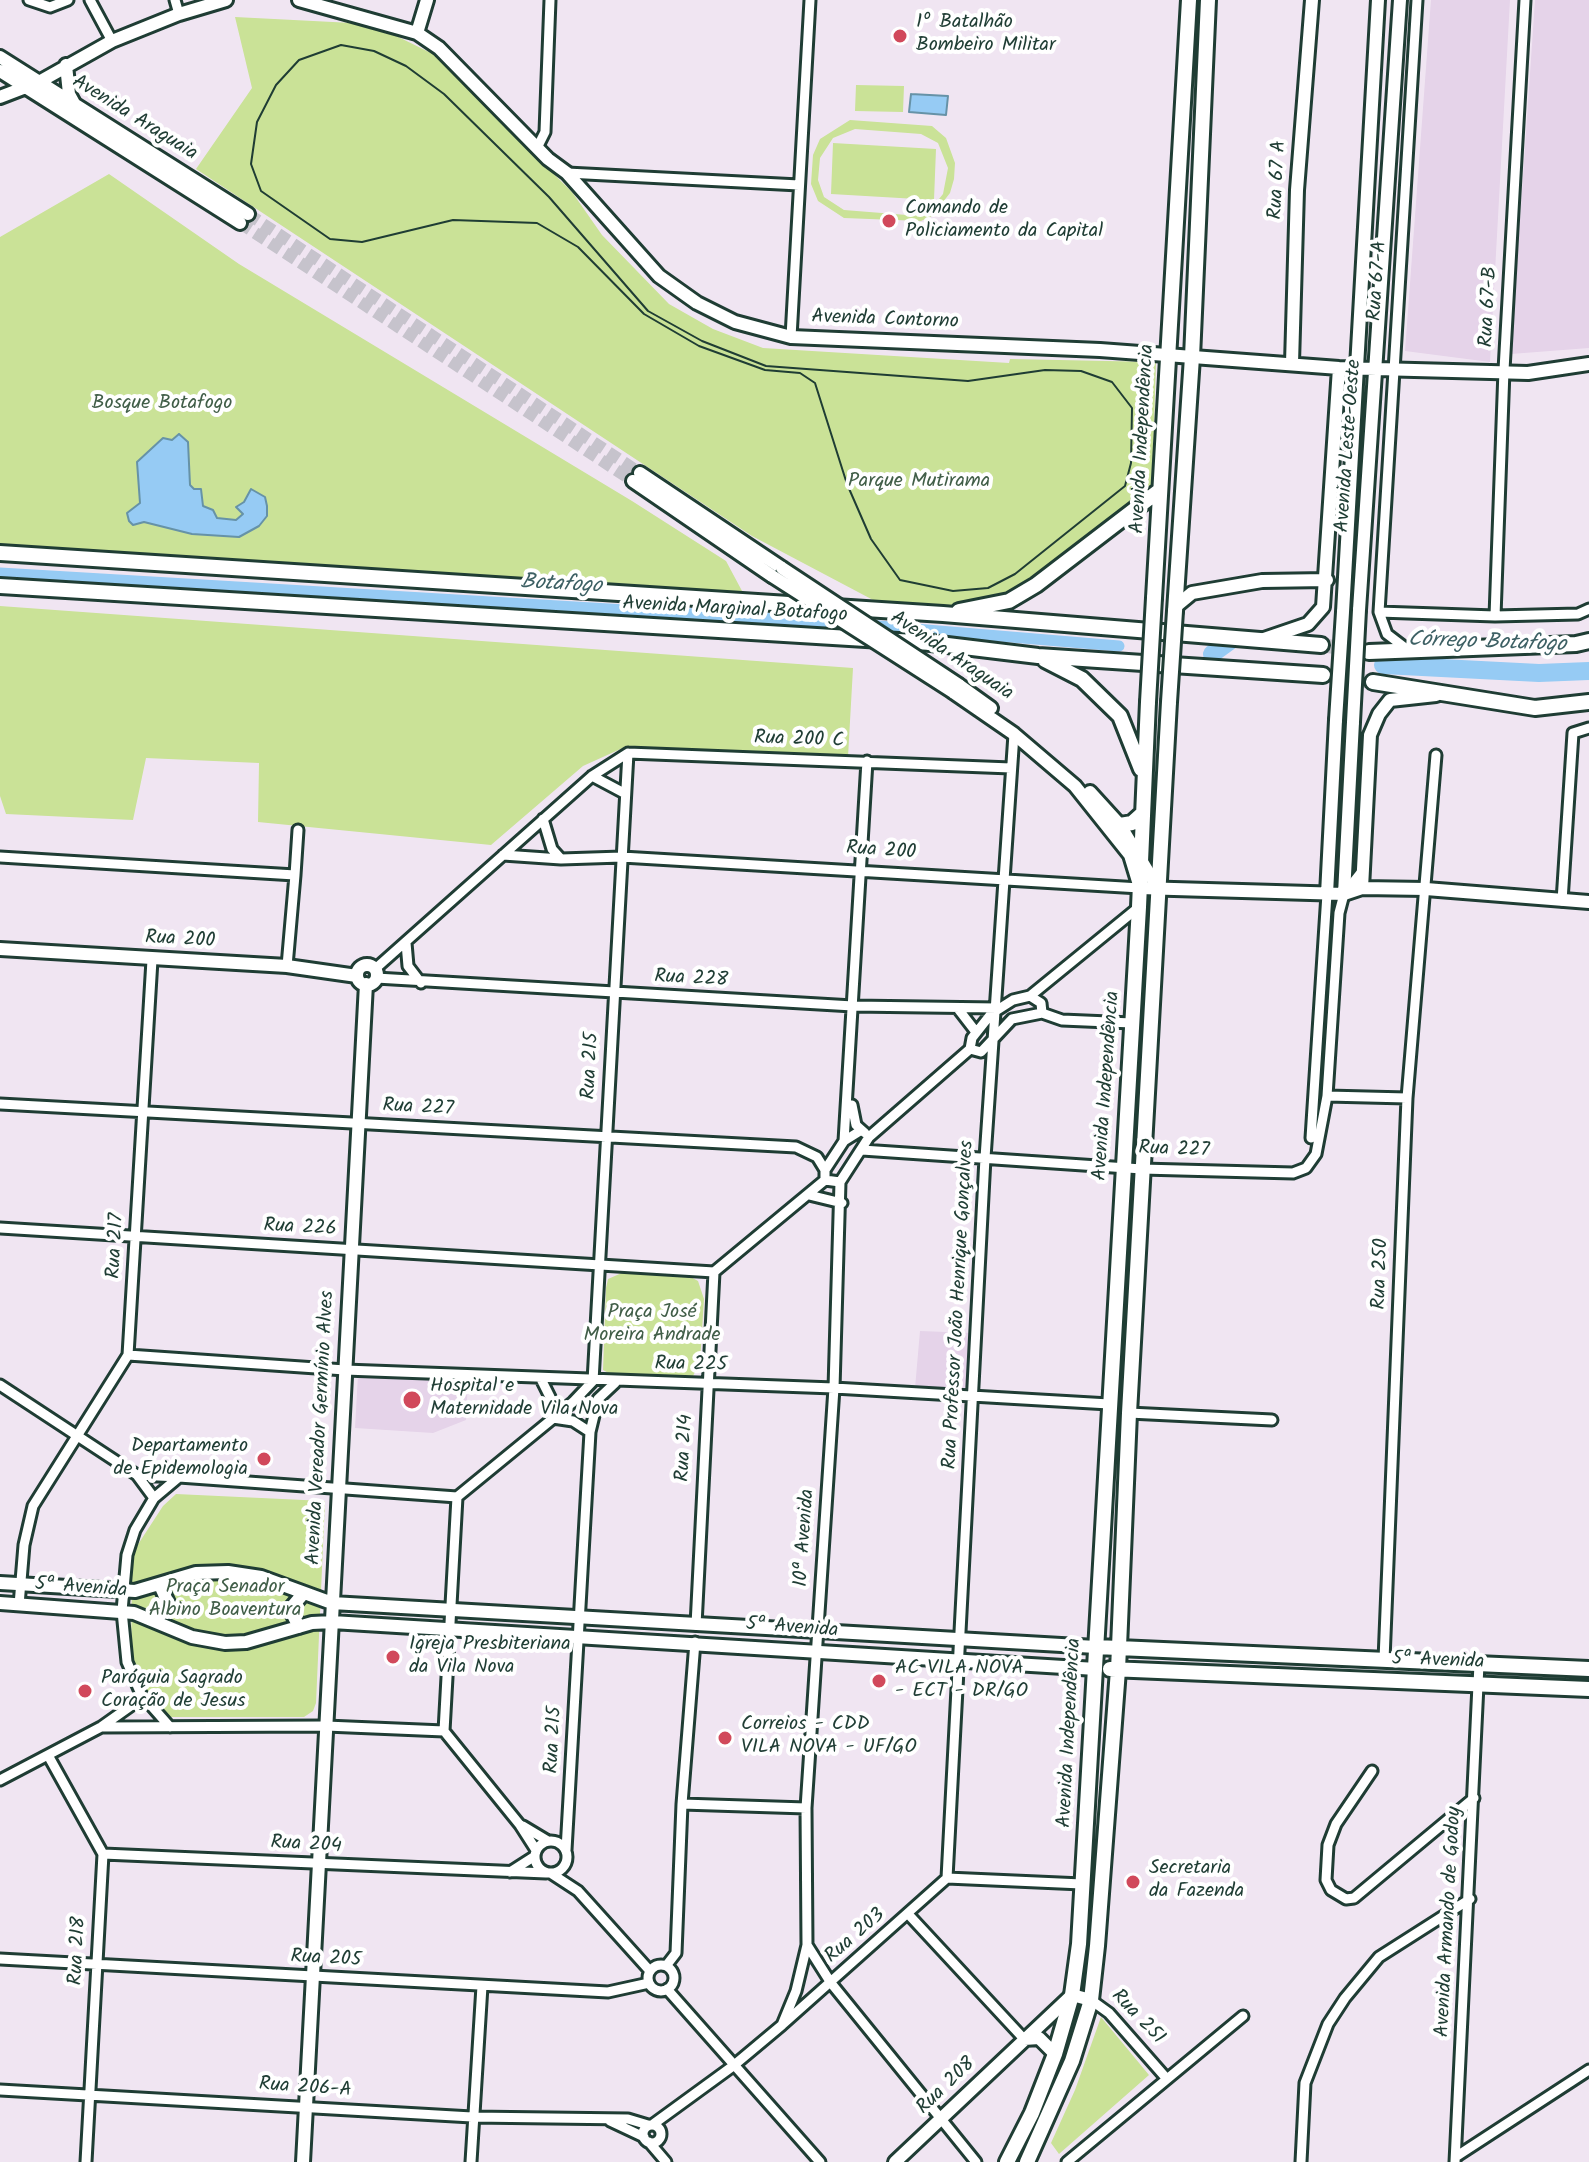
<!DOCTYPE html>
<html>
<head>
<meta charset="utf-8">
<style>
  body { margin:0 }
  canvas { display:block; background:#f0e5f2 }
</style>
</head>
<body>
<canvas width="1589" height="2162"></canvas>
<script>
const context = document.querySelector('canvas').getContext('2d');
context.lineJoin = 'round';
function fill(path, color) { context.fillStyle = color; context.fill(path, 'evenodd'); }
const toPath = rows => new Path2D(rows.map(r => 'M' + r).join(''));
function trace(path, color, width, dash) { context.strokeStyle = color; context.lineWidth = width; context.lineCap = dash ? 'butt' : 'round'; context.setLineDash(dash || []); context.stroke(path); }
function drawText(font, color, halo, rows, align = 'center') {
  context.font = font + ' Kalam,sans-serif'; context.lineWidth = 8; context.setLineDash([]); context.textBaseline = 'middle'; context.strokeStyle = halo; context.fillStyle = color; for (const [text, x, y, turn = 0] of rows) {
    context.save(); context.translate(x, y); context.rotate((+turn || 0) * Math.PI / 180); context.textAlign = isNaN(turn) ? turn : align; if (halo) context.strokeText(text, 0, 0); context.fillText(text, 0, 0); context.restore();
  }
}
fill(toPath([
  [1431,0,1510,0,1490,362,1405,351],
  [1535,0,1589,0,1589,348,1511,354],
  [920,1331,973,1333,970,1383,962,1390,915,1388],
  [358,1375,468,1381,466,1420,433,1433,355,1428]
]), '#e5d3e9');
fill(toPath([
  [235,17,372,24,433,54,572,192,602,235,669,304,713,329,763,348,1009,363,1010,359,1156,362,1152,492,1009,601,943,614,875,601,752,536,196,169,252,88],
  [856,85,904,86,903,112,855,111],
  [850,120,932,126,946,138,955,163,954,179,950,193,932,216,921,221,844,218,818,201,811,184,813,155,820,139],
  [855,129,921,134,938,143,948,168,943,194,935,204,907,215,844,210,824,197,818,180,820,158,833,138],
  [833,143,936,149,934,200,831,194],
  [109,174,239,264,632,501,726,561,749,604,450,591,0,551,0,237],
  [0,606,853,668,848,757,625,747,583,766,491,845,258,822,259,763,146,758,133,820,6,814,0,796],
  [624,1272,689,1276,698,1281,704,1299,700,1362,692,1378,616,1377,603,1370,606,1288,608,1279],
  [176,1494,325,1501,316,1703,313,1711,304,1717,164,1717,153,1705,131,1659,132,1568,135,1549,163,1506],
  [1101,2017,1149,2075,1059,2154,1051,2143,1075,2090]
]), '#cae297');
const water = toPath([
  [911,94,948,96,946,115,909,112,911,94],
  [179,434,188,442,190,485,194,489,201,489,203,506,213,510,217,518,236,520,243,514,236,507,244,502,251,489,265,497,267,506,267,516,259,526,239,537,192,534,144,522,133,525,129,521,127,513,140,503,137,462,163,438,172,440,179,434]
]);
fill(water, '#96cbf4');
trace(water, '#6692a7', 2);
trace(toPath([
  [0,573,846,623],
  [867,625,1119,646]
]), '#96cbf4', 11);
trace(toPath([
  [1212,654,1234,638],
  [1383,665,1539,673,1589,671]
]), '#96cbf4', 18);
trace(toPath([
  [248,214,640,473],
  [240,223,633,481]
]), '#c6c3cc', 12, [12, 6]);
trace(toPath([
  [1321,645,1368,652],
  [1323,675,1373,682]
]), '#c6c3cc', 14, [14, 7]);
const street = toPath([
  [29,0,50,7,68,0],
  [90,0,112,41],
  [175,0,179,14],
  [537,148,545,132,550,0],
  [567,173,799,185],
  [791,337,810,0],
  [1379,612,1495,616,1578,614,1589,609],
  [1495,616,1504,370,1525,0],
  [1408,650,1387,634,1379,612,1417,0],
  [592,776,624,793],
  [543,819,552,849,561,859],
  [503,855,561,859,622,857,1140,888],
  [0,857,295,875,287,966],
  [295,875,298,830],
  [1562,901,1573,733,1589,728],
  [406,943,408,966,421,983],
  [375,969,592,776,628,753,1011,768],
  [376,978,853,1006,997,1008],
  [1030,996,1041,1003,1042,1013],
  [959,1010,976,1032],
  [1042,1013,1062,1020,1132,1023],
  [970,1049,981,1052,1012,1019,1042,1013],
  [1327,1096,1407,1098],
  [0,1104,796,1147,817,1157,825,1170],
  [852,1105,856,1125,865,1133],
  [1311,1138,1327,894],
  [844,1141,867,761],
  [862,1150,1142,1169,1293,1173,1306,1168,1316,1154,1327,1096,1339,913,1344,894,1363,870],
  [840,1182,869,1137,970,1049,972,1038,991,1014,1013,1000,1030,996,1139,907],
  [840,1182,825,1180,825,1170,844,1141,860,1131],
  [809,1195,842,1203],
  [0,1228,714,1272],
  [714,1272,825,1180],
  [128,1355,345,1370,834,1388,1109,1404],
  [541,1379,550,1397,553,1418,573,1421,590,1432],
  [593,1381,628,753],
  [0,1385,137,1475,154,1498],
  [1129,1413,1272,1420],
  [137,1475,179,1477],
  [457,1497,573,1402,593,1381],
  [19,1605,24,1545,33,1506,128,1355,152,960],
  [696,1625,714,1272],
  [1384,1660,1407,1098,1436,755],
  [101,1727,326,1726,444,1731],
  [170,1727,141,1694,127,1662,122,1611,127,1555,135,1530,154,1498,179,1477,457,1497],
  [444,1731,457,1497],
  [444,1731,520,1825,536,1850],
  [49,1757,103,1854,86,2162],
  [1372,1771,1336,1824,1328,1845,1326,1880,1331,1890,1346,1899,1354,1898,1474,1798],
  [0,1780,101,1727,132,1705,141,1694],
  [682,1804,806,1808],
  [523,1826,548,1841],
  '535 1857a16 16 0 1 1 32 0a16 16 0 1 1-32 0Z',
  [566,1850,590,1432,598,1399,615,1383],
  [103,1854,546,1873],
  [510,1872,535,1856],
  [552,1874,578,1891,650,1971],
  [947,1878,985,1158,1014,734],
  [909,1915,1024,2039],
  [807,1945,831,1983,976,2162],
  [0,1959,608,1992,649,1983],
  '648 1978a13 13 0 1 1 26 0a13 13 0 1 1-26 0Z',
  [666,1966,676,1953,682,1804,695,1642],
  [667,1989,820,2162],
  [1091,2000,1109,2013,1167,2079],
  [782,2025,796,1991,807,1945,806,1808,834,1388,840,1182],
  [0,2090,472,2117,628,2119,648,2125],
  [610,2121,644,2137],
  [652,2125,733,2066,782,2025,947,1878,1082,1884],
  '643 2134a9 9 0 1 1 18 0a9 9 0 1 1-18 0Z',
  [649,2142,666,2162],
  [1457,2156,1589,2070],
  [471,2162,482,1986],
  [1067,2162,1243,2016],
  [1301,2162,1305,2083,1328,2024,1345,1998,1379,1957,1470,1899],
  [1455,2162,1479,1664]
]);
const secondary = toPath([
  [299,0,417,33,439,48,548,159,567,173,659,276,697,303,735,322,791,337,1100,350,1339,368,1528,373,1589,364],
  [417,33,427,0],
  [0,57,248,214],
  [66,65,69,94,75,105],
  [0,71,240,223],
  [0,97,39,82,112,41,179,14,226,0],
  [1292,363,1297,190,1312,0],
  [640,473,782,568],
  [633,481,772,576],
  [1175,607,1192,593,1262,581,1327,580],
  [1359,610,1400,0],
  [1343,612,1378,0],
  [1264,639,1308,624,1323,607,1339,368],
  [959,685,991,708],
  [953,692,1014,734,1075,786,1130,855,1140,888,1344,894,1362,888,1426,889,1589,902],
  [1090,792,1120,825,1159,890],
  [1362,888,1370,735,1379,714,1390,700,1436,695],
  [1327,894,1336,720],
  [1344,894,1353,722],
  [0,949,287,966,357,976],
  '357 975a10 10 0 1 1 20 0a10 10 0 1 1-20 0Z',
  [0,1583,135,1591,196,1573,228,1572,261,1577,332,1603,1096,1647],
  [0,1603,134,1613,192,1637,225,1643,246,1642,312,1623,332,1622,1096,1669],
  [157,1620,168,1603,160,1585],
  [299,1627,290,1609,303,1594],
  [1024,2039,1039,2038,1055,2054],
  [303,2162,366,984],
  [895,2162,1072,1995,1091,2000]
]);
const primary = toPath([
  [0,553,943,614,1321,645],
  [0,586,931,643,1038,656,1323,675],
  [1154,598,1189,0],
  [959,611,1009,601,1036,585,1160,490],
  [1175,611,1192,357,1208,0],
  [1369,652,1576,644,1589,641],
  [1045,660,1082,679,1120,716,1141,769],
  [1373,682,1535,708,1589,702],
  [1120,825,1132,823,1142,814],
  [1096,1647,1589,1669],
  [1110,1669,1589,1689],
  [1007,2162,1032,2113,1055,2054,1072,1995,1079,1944,1139,907,1148,702],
  [1027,2162,1072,2061,1091,2000,1097,1946,1118,1670,1129,1413,1169,702]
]);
trace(street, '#1f3d34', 15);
trace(secondary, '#1f3d34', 18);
trace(primary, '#1f3d34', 20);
trace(street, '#fff', 9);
trace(secondary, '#fff', 12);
trace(primary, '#fff', 14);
trace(toPath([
  [341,45,374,51,406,66,444,94,549,197,648,311,702,341,766,366,968,381,1045,370,1081,371,1112,382,1132,408,1131,463,1125,486,1015,574,988,588,953,591,900,580,871,539,847,484,815,383,800,373,765,370,699,346,644,314,578,247,537,223,453,220,362,242,330,239,261,191,251,164,257,122,276,85,299,60,341,45]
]), '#1f3d34', 2);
const secondaryBridge = toPath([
  [782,568,959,685],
  [772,576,953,692],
  [1336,720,1343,612],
  [1353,722,1359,610]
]);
const primaryBridge = toPath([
  [1148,702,1154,598],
  [1169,702,1175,611]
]);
trace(secondaryBridge, '#1f3d34', 18, []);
trace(primaryBridge, '#1f3d34', 20, []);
trace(secondaryBridge, '#fff', 12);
trace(primaryBridge, '#fff', 14);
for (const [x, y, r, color] of [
  [900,36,8,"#d1495b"],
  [889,221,8,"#d1495b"],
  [412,1400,10,"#d1495b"],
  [264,1459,8,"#d1495b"],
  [393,1657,8,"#d1495b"],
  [879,1681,8,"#d1495b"],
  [85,1691,8,"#d1495b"],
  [725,1738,8,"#d1495b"],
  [1133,1882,8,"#d1495b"]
]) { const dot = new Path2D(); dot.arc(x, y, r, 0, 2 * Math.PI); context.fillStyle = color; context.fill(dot); trace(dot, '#fff', 3); }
drawText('20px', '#1f3d34', '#fff', [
  ["1º Batalhão",916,24],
  ["Bombeiro Militar",916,47],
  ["Comando de",905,210],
  ["Policiamento da Capital",905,233],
  ["Hospital e",430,1388],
  ["Maternidade Vila Nova",430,1411],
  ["Departamento",248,1448,"right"],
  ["de Epidemologia",248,1471,"right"],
  ["Igreja Presbiteriana",409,1646],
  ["da Vila Nova",409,1669],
  ["AC VILA NOVA",895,1670],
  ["- ECT - DR/GO",895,1693],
  ["Paróquia Sagrado",101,1680],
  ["Coração de Jesus",101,1703],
  ["Correios - CDD",741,1726],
  ["VILA NOVA - UF/GO",741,1749],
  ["Secretaria",1149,1870],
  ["da Fazenda",1149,1893]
], 'left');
drawText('20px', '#1f3d34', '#fff', [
  ["Avenida Araguaia",134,119,32],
  ["Rua 67 A",1279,180,-87],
  ["Rua 67-A",1379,281,-86],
  ["Rua 67-B",1490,307,-87],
  ["Avenida Contorno",885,321,2],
  ["Avenida Independência",1144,439,-87],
  ["Avenida Leste-Oeste",1350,446,-86],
  ["Avenida Marginal Botafogo",735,611,3],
  ["Avenida Araguaia",951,657,34],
  ["Rua 200 C",799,741,2],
  ["Rua 200",881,852,4],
  ["Rua 200",180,941,3],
  ["Rua 228",691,980,3],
  ["Rua 215",592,1066,-87],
  ["Avenida Independência",1108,1086,-86],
  ["Rua 227",418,1109,3],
  ["Rua 227",1174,1151,2],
  ["Rua 226",300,1229,3],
  ["Rua 217",117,1246,-87],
  ["Rua 250",1382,1274,-88],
  ["Rua Professor João Henrique Gonçalves",960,1305,-87],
  ["Rua 225",691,1366,1],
  ["Avenida Vereador Germínio Alves",322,1428,-87],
  ["Rua 214",686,1448,-87],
  ["10ª Avenida",806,1538,-86],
  ["5ª Avenida",81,1589,4],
  ["5ª Avenida",792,1629,4],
  ["5ª Avenida",1438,1662,2],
  ["Avenida Independência",1071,1733,-87],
  ["Rua 215",555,1740,-87],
  ["Rua 204",306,1846,3],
  ["Avenida Armando de Godoy",1450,1922,-87],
  ["Rua 203",856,1937,-41],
  ["Rua 218",79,1951,-87],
  ["Rua 205",326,1960,3],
  ["Rua 251",1137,2018,46],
  ["Rua 208",947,2087,-44],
  ["Rua 206-A",305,2089,4]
]);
drawText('20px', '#415e48', '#fff', [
  ["Bosque Botafogo",162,405],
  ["Parque Mutirama",919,483],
  ["Praça José",652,1314],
  ["Moreira Andrade",652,1337],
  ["Praça Senador",225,1589],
  ["Albino Boaventura",225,1612]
]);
drawText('italic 22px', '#3d6064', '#fff', [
  ["Botafogo",561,586,3],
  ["Córrego Botafogo",1487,644,2]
]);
</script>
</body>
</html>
